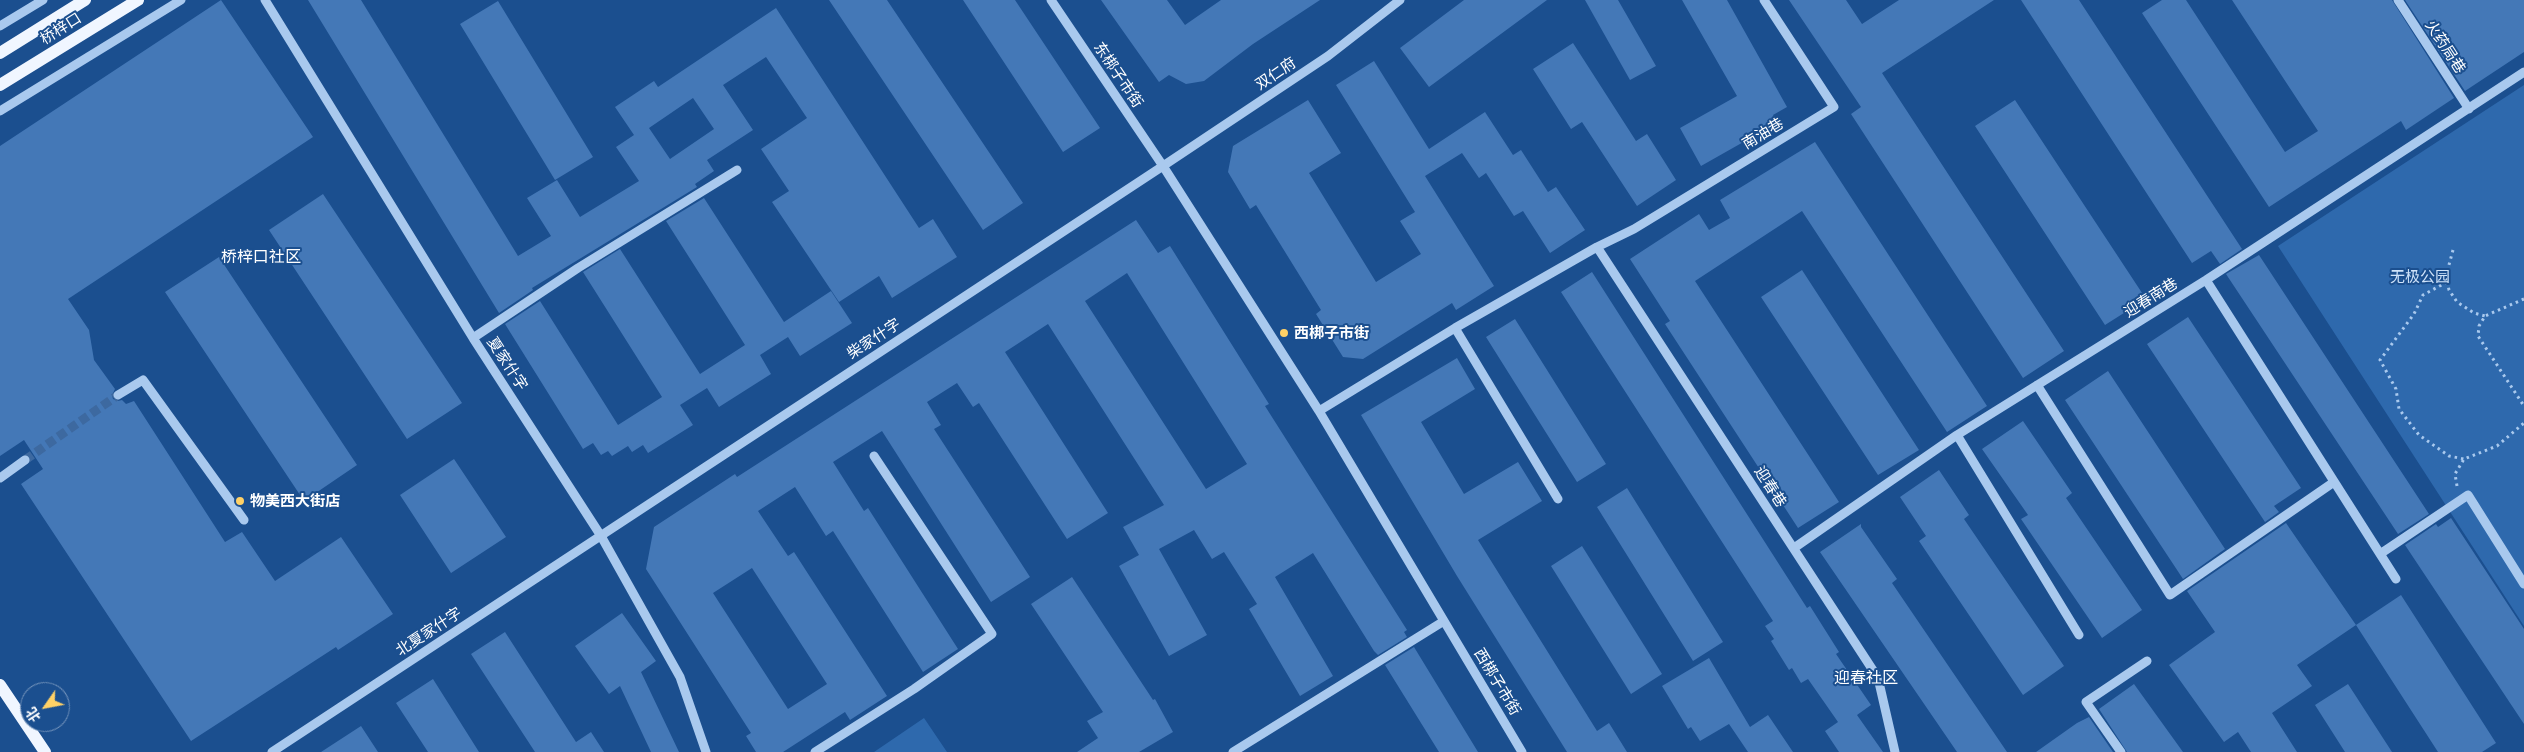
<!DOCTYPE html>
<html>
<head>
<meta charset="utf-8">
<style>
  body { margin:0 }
  #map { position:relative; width:2524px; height:752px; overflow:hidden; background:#1b4f8f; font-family:Mulish,"Noto Sans SC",sans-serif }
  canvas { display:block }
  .north { position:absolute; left:20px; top:682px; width:50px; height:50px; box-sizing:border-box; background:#1b4f8f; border:1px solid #7695bc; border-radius:50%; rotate:237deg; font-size:14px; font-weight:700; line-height:20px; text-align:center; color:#fff }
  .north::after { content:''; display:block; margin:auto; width:18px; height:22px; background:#ffd166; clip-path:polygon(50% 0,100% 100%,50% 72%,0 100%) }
</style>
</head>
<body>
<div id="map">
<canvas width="2524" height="752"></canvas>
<div class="north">北</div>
</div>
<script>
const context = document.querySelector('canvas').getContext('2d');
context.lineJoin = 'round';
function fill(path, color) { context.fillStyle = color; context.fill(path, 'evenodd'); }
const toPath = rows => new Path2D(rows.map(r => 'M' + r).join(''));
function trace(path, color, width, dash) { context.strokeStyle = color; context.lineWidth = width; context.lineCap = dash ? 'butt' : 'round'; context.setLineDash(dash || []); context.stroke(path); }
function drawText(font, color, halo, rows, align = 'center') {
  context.font = font + ' Mulish,"Noto Sans SC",sans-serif'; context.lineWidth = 4; context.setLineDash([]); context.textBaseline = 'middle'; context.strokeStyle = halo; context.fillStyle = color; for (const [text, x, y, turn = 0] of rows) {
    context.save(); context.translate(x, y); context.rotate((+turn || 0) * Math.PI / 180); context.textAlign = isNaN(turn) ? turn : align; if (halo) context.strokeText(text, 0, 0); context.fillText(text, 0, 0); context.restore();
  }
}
fill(toPath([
  [2524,85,2524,626,2278,246],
  [924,718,947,752,874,752]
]), '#2e69ad');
fill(toPath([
  [221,0,313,137,68,299,89,330,94,360,115,389,112,395,113,399,118,401,122,400,126,404,134,401,225,542,242,532,275,581,341,537,393,614,338,650,336,647,191,741,21,484,43,469,24,440,0,456,0,146],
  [308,0,361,0,518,256,551,236,527,198,557,180,580,217,639,181,616,147,634,135,615,107,654,81,658,87,776,8,919,228,933,219,957,257,892,298,879,276,839,302,772,202,789,191,761,149,807,118,766,57,723,85,753,130,707,160,714,171,695,184,697,187,532,288,533,290,499,313],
  [693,98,714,129,670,159,649,128],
  [829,0,887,0,1023,203,983,230],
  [963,0,1015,0,1100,128,1063,152],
  [1101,0,1167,0,1185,25,1221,0,1320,0,1253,44,1204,81,1186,84,1169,75,1159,82],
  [1464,0,1547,0,1429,87,1400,48],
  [1585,0,1618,0,1656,66,1630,80],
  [1682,0,1727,0,1787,107,1773,115,1777,123,1701,166,1680,128,1737,96],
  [1789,0,1846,0,1862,24,1899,0,1994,0,1882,73,2064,351,2023,378,1851,114,1861,107],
  [2021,0,2079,0,2242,249,2220,264,2211,251,2192,263],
  [2162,0,2186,0,2285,152,2318,131,2232,0,2392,0,2454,98,2406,130,2401,121,2269,207,2142,13],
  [2405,0,2524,0,2524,52,2465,91],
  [498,1,593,157,555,180,460,24],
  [1573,43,1636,141,1647,134,1676,180,1637,206,1582,122,1571,129,1533,69],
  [1374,61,1429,149,1485,112,1513,155,1521,150,1548,192,1556,187,1585,230,1550,253,1523,211,1514,216,1486,173,1479,178,1462,153,1425,176,1494,286,1456,310,1452,303,1363,359,1343,357,1316,314,1321,310,1256,205,1250,209,1228,172,1233,146,1308,100,1341,153,1309,173,1376,282,1421,254,1400,221,1415,212,1336,85],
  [2015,100,2146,299,2105,325,1975,126],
  [1815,142,1987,406,1947,432,1802,211,1695,281,1839,502,1798,528,1665,324,1670,321,1630,259,1699,214,1709,230,1730,218,1720,200],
  [323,194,462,403,407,439,269,230],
  [704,198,784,322,831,291,852,323,800,356,788,337,760,355,771,374,719,407,707,388,680,405,693,425,648,453,643,445,632,452,628,446,612,456,608,451,601,455,593,443,583,449,505,324,540,301,618,425,662,397,583,272,620,249,700,374,745,345,666,221],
  [1136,220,1158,253,1170,246,1269,404,1265,406,1407,630,1404,632,1407,637,1378,655,1374,651,1313,553,1275,577,1333,676,1300,696,1249,609,1257,604,1224,552,1212,559,1194,530,1159,549,1207,635,1169,656,1119,566,1139,555,1123,527,1164,505,1048,324,1005,352,1108,513,1067,539,979,403,973,407,957,383,927,402,941,425,934,429,1030,577,991,602,882,431,833,462,864,511,868,508,958,649,923,672,833,531,826,536,795,487,758,511,788,556,794,552,887,696,850,720,845,712,783,752,756,752,746,736,751,733,646,569,654,527,735,474,737,477],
  [1127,273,1247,464,1206,489,1085,301],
  [752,568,827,684,788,709,713,593],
  [2259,255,2429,514,2398,534,2226,274],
  [219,257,357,465,304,501,165,292],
  [1802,270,1919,450,1878,475,1761,297],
  [1592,272,1807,608,1810,606,1839,652,1836,654,1871,705,1857,715,1883,752,1839,752,1825,731,1838,722,1808,679,1801,683,1792,668,1789,670,1771,641,1774,639,1765,626,1773,621,1561,292],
  [2188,317,2301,488,2274,506,2279,512,2265,522,2147,344],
  [1515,319,1606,464,1577,482,1486,337],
  [1457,358,1475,389,1421,422,1464,494,1518,462,1542,501,1478,540,1597,731,1609,723,1627,752,1567,752,1457,576,1361,415],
  [2108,371,2225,549,2183,579,2065,400],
  [2023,421,2072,493,2066,498,2142,610,2102,638,2021,519,2028,515,1982,449],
  [454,459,506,537,451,573,400,495],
  [1939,470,1969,515,1964,519,2064,666,2023,695,1919,541,1926,536,1900,497],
  [1627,488,1723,642,1693,661,1597,507],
  [2451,518,2524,629,2524,724,2405,545,2436,524,2438,527],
  [2286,523,2356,625,2297,665,2312,686,2272,713,2297,752,2251,752,2238,732,2224,742,2169,665,2215,632,2187,591],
  [1861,524,1861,527,1897,579,1892,583,2007,752,1957,752,1820,552],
  [1582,546,1662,674,1631,694,1551,566],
  [1072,577,1153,700,1155,699,1173,732,1139,752,1077,752,1098,738,1087,721,1103,712,1031,604],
  [2401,595,2496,743,2482,752,2438,752,2356,625],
  [622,613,656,661,641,672,679,752,651,752,620,686,609,694,575,646],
  [505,632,576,742,591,732,604,752,535,752,471,654],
  [1414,647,1478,752,1439,752,1385,665],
  [1709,658,1750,727,1768,715,1793,752,1748,752,1729,724,1700,741,1691,727,1688,729,1662,686],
  [433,679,479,752,428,752,396,703],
  [2134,684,2183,752,2127,752,2099,709],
  [2348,684,2392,752,2345,752,2315,705],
  [2089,717,2113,752,2036,752,2077,723],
  [361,726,378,752,321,752]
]), '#4478b7');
trace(toPath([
  [25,460,118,395]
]), '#3d69a0', 9, [9, 4.5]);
trace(toPath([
  [2453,250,2446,276,2449,290,2457,302,2474,313,2485,316],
  [2447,282,2423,295,2414,314,2380,360,2396,389,2399,409,2419,435,2449,456,2464,459],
  [2524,299,2485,316,2479,326,2478,336,2524,406],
  [2457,486,2455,474,2464,459,2497,446,2524,423]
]), '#a9c9ee', 3, [2.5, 4]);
trace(toPath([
  [265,0,473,338,601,536,680,677,706,752],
  [1051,0,1163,166,1319,411,1522,752],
  [2398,0,2469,109],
  [0,26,43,0],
  [0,111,181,0],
  [1597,247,1878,678,1895,752],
  [2206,280,2396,579],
  [1455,328,1558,499],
  [473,338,578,268,737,170],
  [2037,385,2170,595,2334,482],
  [118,395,143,380,244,520],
  [1319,411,1455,328,1597,247,1634,229,1834,107,1764,0],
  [1957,435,2079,635],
  [0,478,25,460],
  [1794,548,1957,435,2206,280,2524,72],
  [2380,554,2468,495,2524,584],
  [272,752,1163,166,1328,56,1400,0],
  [815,752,914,689,992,634,874,456],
  [1233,752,1444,621],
  [2121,752,2086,702,2147,661]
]), '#a9c9ee', 9);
trace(toPath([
  [0,53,85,0],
  [0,85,138,0],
  [0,685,45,752]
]), '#f0f6ff', 12);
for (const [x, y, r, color] of [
  [1284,333,5,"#ffd166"],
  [240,501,5,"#ffd166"]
]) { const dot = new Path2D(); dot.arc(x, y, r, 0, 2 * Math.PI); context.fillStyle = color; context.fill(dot); trace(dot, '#1b4f8f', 2); }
drawText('15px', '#fff', '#1b4f8f', [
  ["桥梓口",61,29,-32],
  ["火药局巷",2445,47,57],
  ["双仁府",1276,74,-34],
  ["东梆子市街",1118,75,56],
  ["南油巷",1763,134,-31],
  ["迎春南巷",2151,298,-32],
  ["柴家什字",874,339,-33],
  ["夏家什字",507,364,57],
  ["迎春巷",1770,487,57],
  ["北夏家什字",429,632,-33],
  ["西梆子市街",1497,682,59]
]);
drawText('15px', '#cfe3fa', '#1b4f8f', [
  ["无极公园",2420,277]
]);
drawText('bold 15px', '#fff', '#1b4f8f', [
  ["西梆子市街",1294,333],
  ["物美西大街店",250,501]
], 'left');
drawText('16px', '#fff', '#1b4f8f', [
  ["桥梓口社区",261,257],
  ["迎春社区",1866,678]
]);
</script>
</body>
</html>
